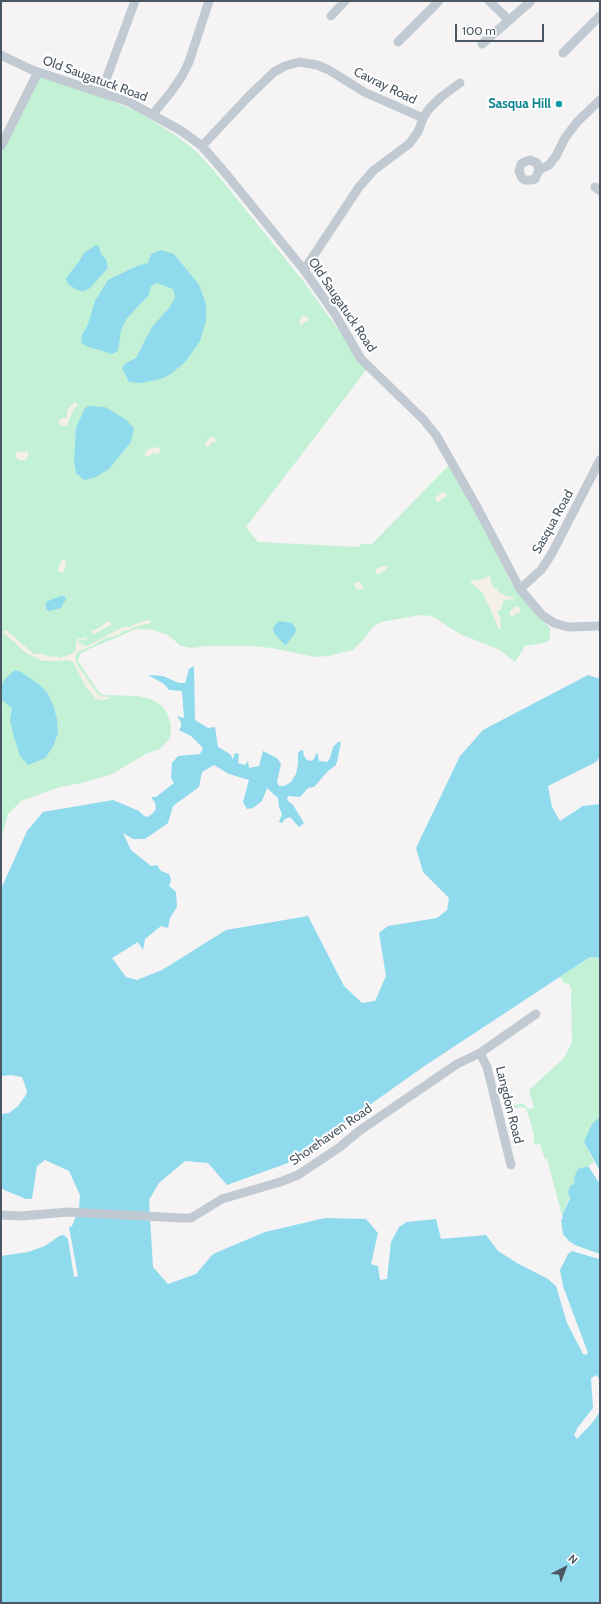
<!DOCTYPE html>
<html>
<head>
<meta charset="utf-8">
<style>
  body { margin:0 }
  #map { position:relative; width:601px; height:1604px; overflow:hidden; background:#f5f3f3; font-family:Cabin,sans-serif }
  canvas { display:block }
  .frame { position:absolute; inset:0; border:2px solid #4a5661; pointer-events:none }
  .north { position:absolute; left:545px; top:1548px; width:40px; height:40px; -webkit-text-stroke:3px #fff; paint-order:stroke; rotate:42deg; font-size:11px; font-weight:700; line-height:16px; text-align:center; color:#4a5661 }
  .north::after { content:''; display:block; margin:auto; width:14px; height:18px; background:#4a5661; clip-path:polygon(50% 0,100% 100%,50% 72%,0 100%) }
  .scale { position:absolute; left:455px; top:24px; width:89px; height:18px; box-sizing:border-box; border:2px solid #4a5661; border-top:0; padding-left:5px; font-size:12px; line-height:14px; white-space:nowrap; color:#4a5661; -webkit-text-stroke:3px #fff; paint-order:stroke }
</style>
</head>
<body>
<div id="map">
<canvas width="601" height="1604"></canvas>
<div class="frame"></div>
<div class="north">N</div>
<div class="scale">100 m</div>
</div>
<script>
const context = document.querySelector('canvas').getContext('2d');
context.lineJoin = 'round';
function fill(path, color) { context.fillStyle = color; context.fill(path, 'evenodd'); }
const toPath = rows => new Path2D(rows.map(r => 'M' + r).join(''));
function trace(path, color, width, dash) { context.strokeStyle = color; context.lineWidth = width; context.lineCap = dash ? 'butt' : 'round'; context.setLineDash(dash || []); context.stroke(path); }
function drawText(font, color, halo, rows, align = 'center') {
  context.font = font + ' Cabin,sans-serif'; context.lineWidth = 4; context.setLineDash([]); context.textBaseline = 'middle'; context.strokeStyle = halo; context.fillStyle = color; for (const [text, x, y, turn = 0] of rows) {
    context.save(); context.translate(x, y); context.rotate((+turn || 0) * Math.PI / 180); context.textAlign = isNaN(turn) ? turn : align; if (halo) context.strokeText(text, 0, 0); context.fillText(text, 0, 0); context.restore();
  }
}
fill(toPath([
  [40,76,102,97,139,112,178,137,197,152,216,173,304,282,367,369,246,527,258,542,358,547,362,544,372,544,450,464,496,550,508,577,518,592,550,628,550,640,544,643,525,646,515,662,498,649,460,634,432,616,420,615,381,622,373,627,361,642,353,650,328,656,315,657,271,648,253,646,208,646,192,648,181,646,168,635,153,630,136,629,89,649,80,654,78,661,98,691,103,695,138,696,151,699,162,706,167,713,171,725,170,738,160,749,146,754,112,774,81,783,60,787,21,801,8,814,2,836,1,869,1,153],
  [590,957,600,958,600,1117,584,1142,594,1162,588,1166,578,1169,575,1183,562,1216,547,1158,545,1159,540,1144,534,1145,534,1135,527,1110,525,1108,520,1107,514,1108,513,1106,523,1103,528,1109,534,1108,529,1090,564,1058,572,1042,571,996,572,990,570,989,570,984,564,983,560,977]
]), '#c3f1d5');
fill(toPath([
  [303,316,308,317,309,320,301,325,299,321],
  [75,402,78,405,73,411,67,425,62,427,58,422,61,419,67,417,67,410],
  [210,437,215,438,216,441,211,443,209,446,206,447,205,444],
  [153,447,161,449,158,454,153,453,147,457,145,456,145,452],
  [19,451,23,452,27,451,29,455,25,460,19,460,16,457,15,453],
  [441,493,446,493,447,496,438,502,435,498],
  [62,560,65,560,66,563,64,571,62,573,58,571,58,569],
  [385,565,388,566,386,570,379,574,376,573,376,569],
  [491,576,490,580,494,588,498,589,500,593,506,596,513,597,515,599,505,600,502,603,502,607,500,610,497,611,500,617,501,629,499,629,483,593,474,585,470,582,471,581,478,580],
  [358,582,362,584,364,589,356,589,354,583],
  [517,606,520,608,520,612,512,616,510,615,510,611],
  [150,620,151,623,134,627,130,630,123,631,119,635,116,634,116,636,106,638,92,646,79,651,76,654,75,657,78,666,96,692,99,695,104,697,112,697,104,700,96,699,92,694,86,687,73,662,67,660,59,661,43,661,26,653,3,632,4,630,7,631,34,654,41,654,53,657,57,656,58,658,63,657,73,653,76,649,76,641,78,639,87,637,86,639,79,640,78,642,83,645,87,646,123,627,130,627,137,623],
  [107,622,111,622,111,625,96,633,94,634,91,631,99,628]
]), '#f5f0e5');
fill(toPath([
  [96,245,99,247,101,254,106,259,108,268,89,289,83,291,77,290,68,284,66,278,78,263,84,253],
  [161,250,174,254,199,285,206,304,206,321,200,341,186,361,171,374,161,379,141,383,129,382,122,368,126,363,136,358,152,327,170,307,175,297,173,289,157,283,151,286,149,295,127,318,121,330,118,351,112,354,89,347,81,343,82,335,88,324,95,301,108,280,137,266,148,263,151,254],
  [89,406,105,407,125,419,134,428,131,442,109,469,94,478,84,480,76,473,74,462,76,428,85,408],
  [60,596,64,596,66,599,61,608,49,611,46,609,46,602],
  [279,621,292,623,296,629,295,633,286,645,284,644,275,634,273,630,274,626],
  [194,666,195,720,208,728,215,727,218,747,230,754,233,759,235,753,239,754,238,763,245,765,248,761,249,768,259,766,263,751,277,758,281,764,277,782,279,786,284,786,291,782,296,774,298,764,298,753,300,751,303,750,304,756,307,760,311,761,314,759,317,752,319,761,327,762,330,758,333,747,338,742,341,742,337,762,335,766,328,771,314,787,308,788,300,797,288,796,287,800,293,805,304,823,299,827,290,817,285,819,282,823,279,822,282,814,279,807,278,798,267,788,262,801,253,808,247,809,243,802,249,780,229,774,214,765,202,772,199,787,173,806,168,823,145,839,133,839,123,833,131,850,151,866,157,865,161,871,169,874,171,880,169,886,176,892,177,907,170,918,168,928,161,926,145,939,143,950,138,942,112,958,126,977,137,980,162,970,226,930,308,916,344,986,362,1003,375,1001,386,976,379,933,388,926,437,918,447,910,449,898,423,872,416,848,460,756,483,730,588,675,600,679,600,756,596,762,548,786,552,807,560,821,583,806,600,804,600,958,590,957,423,1067,288,1163,227,1185,208,1163,185,1161,159,1183,149,1200,153,1267,168,1284,196,1274,213,1254,265,1232,325,1218,366,1219,378,1233,371,1264,378,1266,380,1280,387,1279,391,1242,399,1227,407,1222,436,1219,441,1239,486,1235,498,1251,517,1263,548,1279,556,1286,567,1323,583,1354,586,1355,588,1353,563,1286,560,1270,568,1254,572,1251,599,1259,600,1254,575,1245,569,1241,563,1234,561,1220,563,1218,562,1216,570,1198,568,1192,570,1186,575,1183,574,1178,578,1169,588,1166,600,1184,600,1603,1,1603,1,1256,28,1252,45,1246,59,1236,64,1235,68,1239,74,1277,78,1276,69,1227,72,1226,79,1209,80,1195,69,1171,45,1160,37,1166,32,1199,26,1199,4,1190,1,1187,1,1114,9,1113,18,1106,26,1095,27,1091,22,1077,11,1075,1,1076,1,889,27,831,43,812,113,800,139,811,144,816,148,817,153,813,156,809,155,803,151,797,156,797,174,783,171,778,172,763,178,756,200,754,203,748,191,736,179,730,181,727,181,722,177,716,184,718,182,691,169,690,164,684,148,675,163,676,179,683,185,683,189,669],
  [15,670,21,672,41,686,48,694,53,705,57,719,58,733,53,747,45,758,28,765,20,756,14,737,10,720,12,708,2,700,1,693,1,686,5,679],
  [600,1117,600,1171,584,1142,592,1124]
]), '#90daee');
fill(toPath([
  [597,1375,600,1381,600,1411,593,1422,577,1439,574,1435,578,1427,593,1408,591,1378]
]), '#f5f3f3');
trace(toPath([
  [489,1,509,20],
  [331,16,345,1],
  [398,42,439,1],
  [482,44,531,1],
  [563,53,600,16],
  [1,55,32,70,129,102,180,130,202,146,227,175,304,270,335,314,361,359,423,419,436,435,477,507,520,589,542,615,554,623,568,627,600,626],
  [101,93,135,1],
  [153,114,171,92,182,76,189,62,209,1],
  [1,146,38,72],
  [202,146,248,97,274,72,285,66,299,62,317,65,329,70,364,92,423,118],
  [539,170,537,163,530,160,524,162,521,164,519,171,522,178,525,180,532,180,535,179,539,170,549,165,556,156,565,138,577,122,600,100],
  [595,187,600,191],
  [304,270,359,187,374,170,409,144,418,132,423,118,429,109,441,97,460,83],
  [520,589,541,570,551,555,600,460],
  [480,1053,487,1067,511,1165],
  [1,1215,21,1216,68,1212,182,1218,191,1218,222,1199,280,1182,298,1175,340,1147,359,1131,457,1064,480,1053,536,1014]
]), '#c1cad2', 9);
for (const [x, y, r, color] of [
  [559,104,4,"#0f9aa8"]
]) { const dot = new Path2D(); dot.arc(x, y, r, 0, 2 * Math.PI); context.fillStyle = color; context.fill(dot); trace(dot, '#fff', 1.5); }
drawText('13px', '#4a5661', '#fff', [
  ["Old Saugatuck Road",95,79,20],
  ["Cavray Road",385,86,26],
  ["Old Saugatuck Road",342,305,56],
  ["Sasqua Road",553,522,-61],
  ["Langdon Road",509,1105,76],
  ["Shorehaven Road",331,1135,-35]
]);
drawText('bold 13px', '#0d838f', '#fff', [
  ["Sasqua Hill",551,104]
], 'right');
</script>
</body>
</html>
